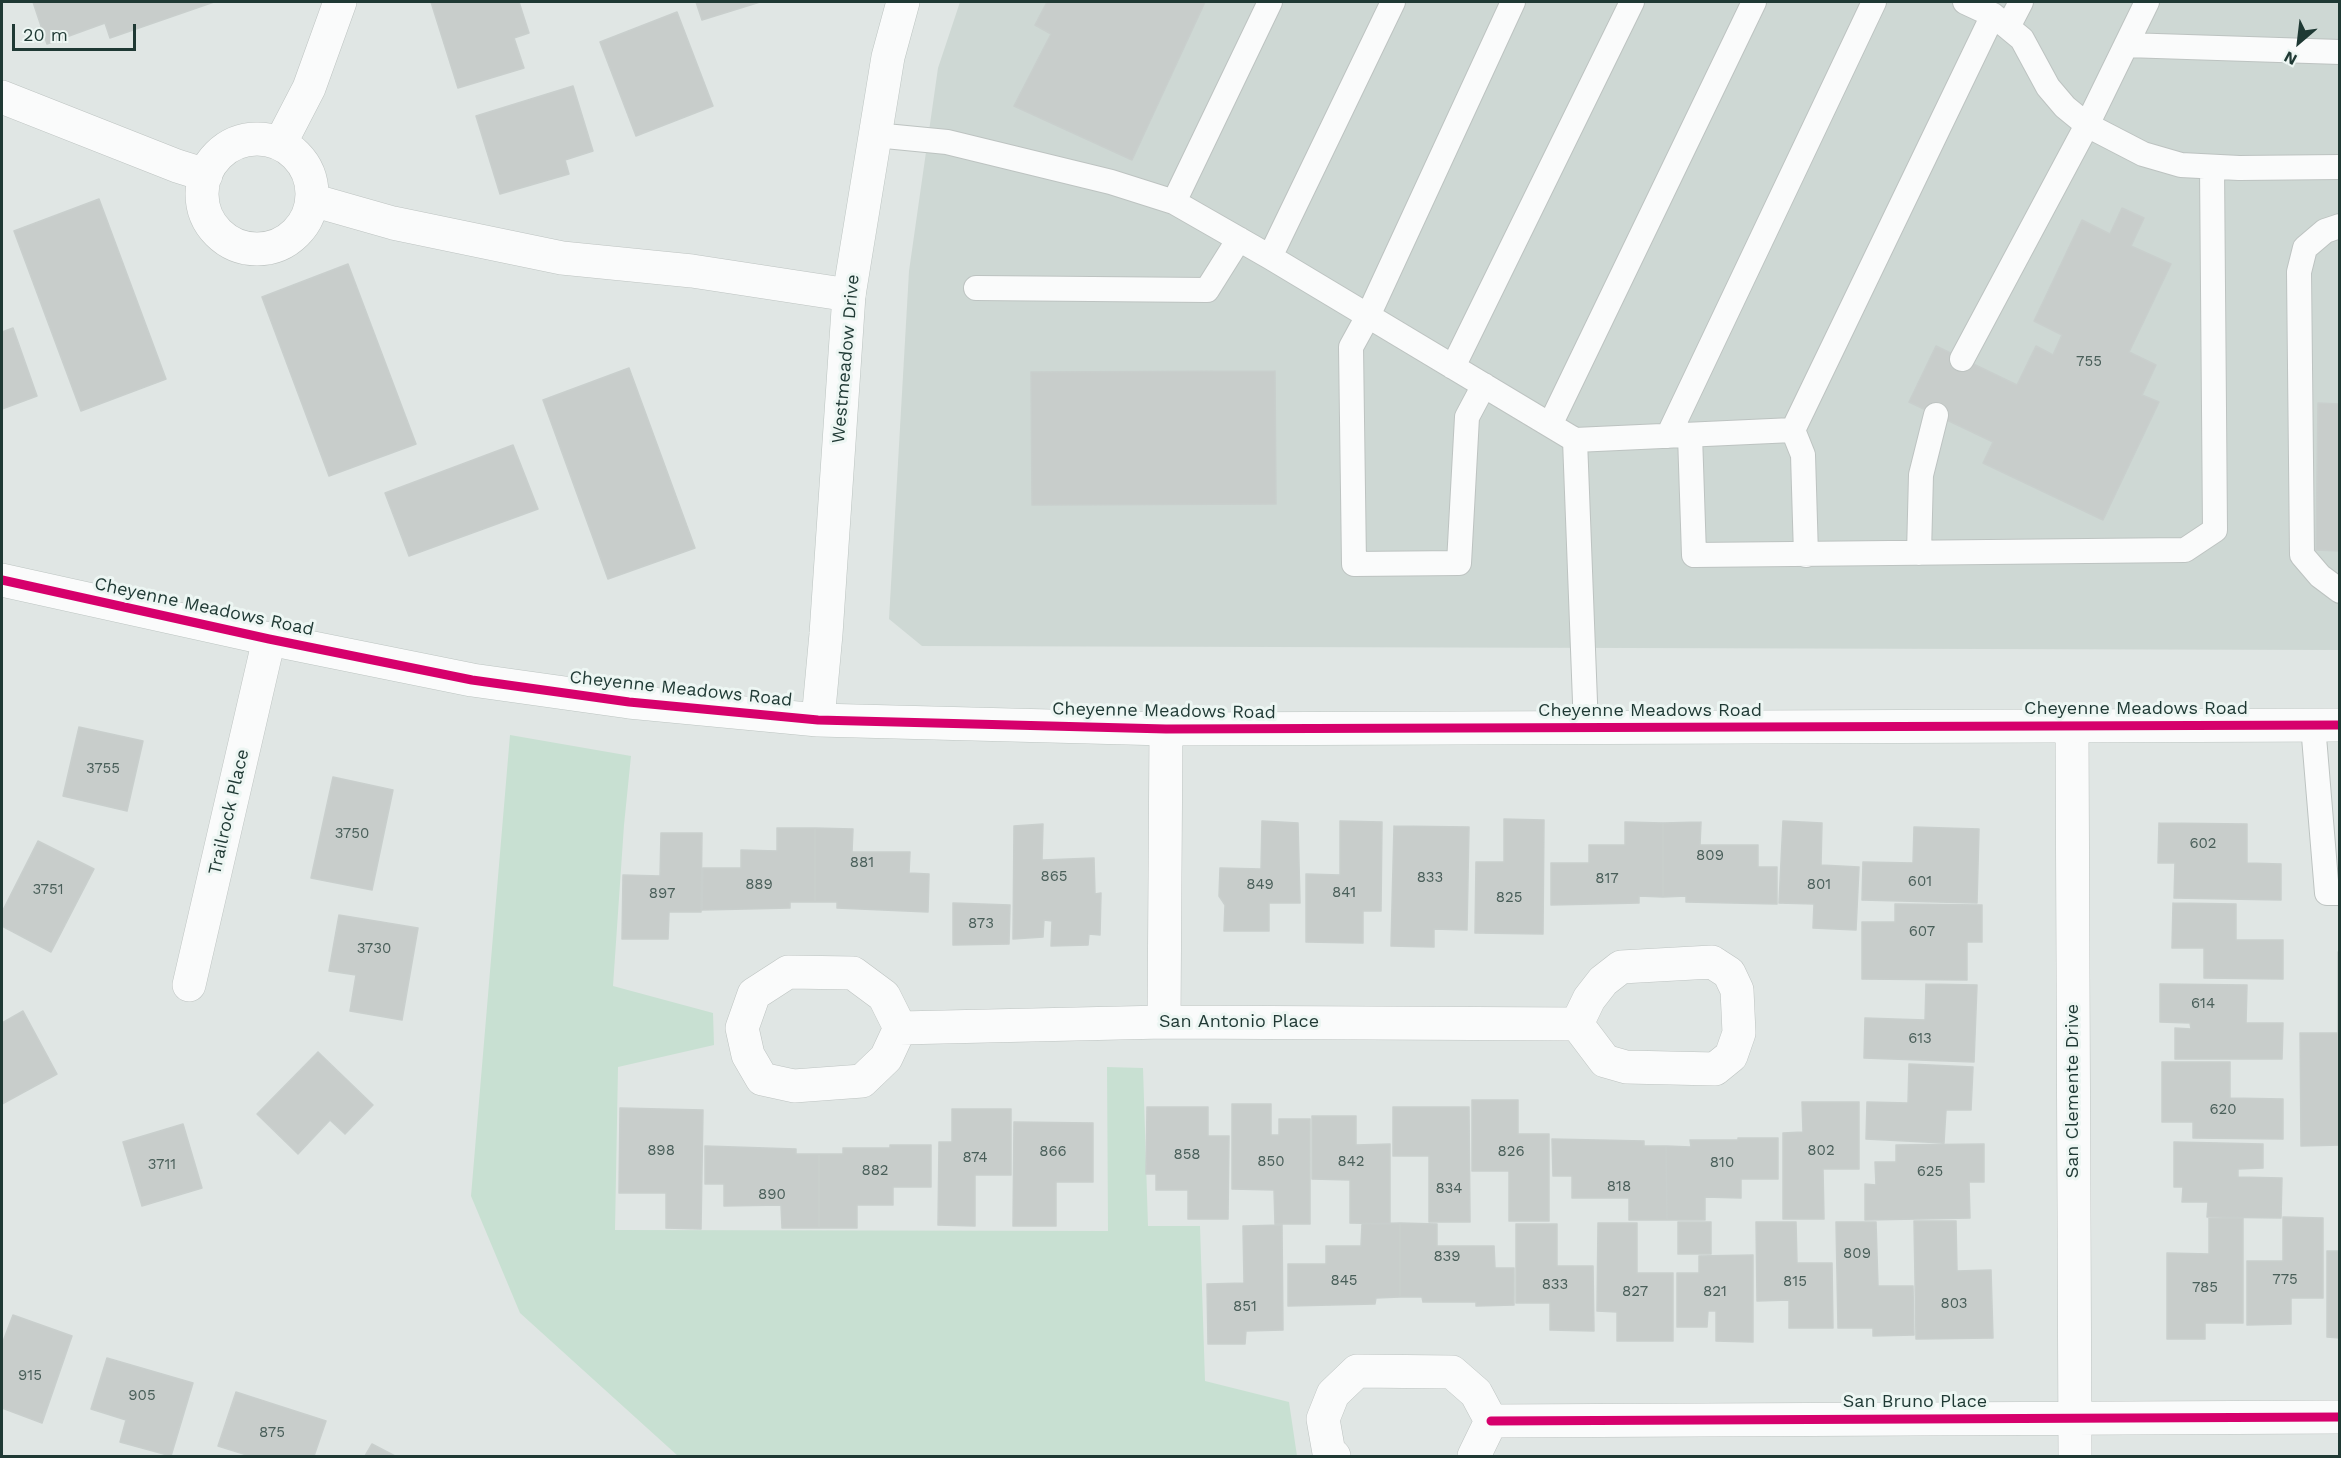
<!DOCTYPE html>
<html>
<head>
<meta charset="utf-8">
<style>
  body { margin:0 }
  #map { position:relative; width:2341px; height:1458px; overflow:hidden; background:#e0e6e4; font-family:"Work Sans",sans-serif }
  canvas { display:block }
  .frame { position:absolute; inset:0; border:3px solid #1f3934; pointer-events:none }
  .north { position:absolute; left:2269px; top:12px; width:60px; height:60px; -webkit-text-stroke:4px #edf6f3; paint-order:stroke; rotate:208deg; font-size:16px; font-weight:700; line-height:24px; text-align:center; color:#1f3934 }
  .north::after { content:''; display:block; margin:auto; width:21px; height:27px; background:#1f3934; clip-path:polygon(50% 0,100% 100%,50% 72%,0 100%) }
  .scale { position:absolute; left:12px; top:24px; width:124px; height:27px; box-sizing:border-box; border:3px solid #1f3934; border-top:0; padding-left:8px; font-size:18px; line-height:21px; white-space:nowrap; color:#1f3934; -webkit-text-stroke:4px #edf6f3; paint-order:stroke }
</style>
</head>
<body>
<div id="map">
<canvas width="2341" height="1458"></canvas>
<div class="frame"></div>
<div class="north">N</div>
<div class="scale">20 m</div>
</div>
<script>
const context = document.querySelector('canvas').getContext('2d');
context.lineJoin = 'round';
function fill(path, color) { context.fillStyle = color; context.fill(path, 'evenodd'); }
const toPath = rows => new Path2D(rows.map(r => 'M' + r).join(''));
function trace(path, color, width, dash) { context.strokeStyle = color; context.lineWidth = width; context.lineCap = dash ? 'butt' : 'round'; context.setLineDash(dash || []); context.stroke(path); }
function drawText(font, color, halo, rows, align = 'center') {
  context.font = font + ' "Work Sans",sans-serif'; context.lineWidth = 6; context.setLineDash([]); context.textBaseline = 'middle'; context.strokeStyle = halo; context.fillStyle = color; for (const [text, x, y, turn = 0] of rows) {
    context.save(); context.translate(x, y); context.rotate((+turn || 0) * Math.PI / 180); context.textAlign = isNaN(turn) ? turn : align; if (halo) context.strokeText(text, 0, 0); context.fillText(text, 0, 0); context.restore();
  }
}
fill(toPath([
  [960,2,2339,2,2339,650,922,646,889,619,909,271,938,68]
]), '#ced8d4');
fill(toPath([
  [510,735,631,756,624,825,613,986,713,1013,714,1045,618,1067,615,1230,1108,1231,1107,1067,1143,1068,1148,1226,1200,1226,1205,1381,1289,1402,1297,1456,678,1456,520,1313,471,1196]
]), '#c8e0d2');
const building = toPath([
  [33,2,214,2,110,38,105,23,47,44,33,2],
  [431,2,519,2,529,33,514,38,524,68,458,88,431,2],
  [696,2,760,2,702,20,696,2],
  [1047,2,1205,2,1132,160,1014,106,1051,34,1035,25,1047,2],
  [677,12,713,106,636,136,600,42,677,12],
  [573,86,593,151,565,160,569,174,500,194,476,116,573,86],
  [99,199,166,379,81,411,14,231,99,199],
  [2122,208,2144,218,2131,246,2171,264,2129,352,2156,365,2142,395,2159,402,2103,520,1983,463,1993,442,1909,402,1936,346,2017,385,2036,346,2053,355,2062,335,2034,321,2082,220,2110,234,2122,208],
  [348,264,416,444,329,476,262,297,348,264],
  [13,328,37,396,2,409,2,332,13,328],
  [629,368,695,548,608,579,543,400,629,368],
  [1275,371,1276,504,1032,505,1031,372,1275,371],
  [2318,403,2340,404,2340,551,2316,550,2318,403],
  [513,445,538,509,409,556,385,493,513,445],
  [79,727,143,741,127,811,63,796,79,727],
  [333,777,393,790,372,890,311,878,333,777],
  [1504,819,1544,820,1543,934,1475,933,1476,862,1504,862,1504,819],
  [1262,821,1298,823,1300,903,1269,903,1269,931,1224,931,1225,905,1219,896,1220,868,1261,869,1262,821],
  [1340,821,1382,822,1381,911,1363,911,1363,943,1306,942,1306,874,1340,875,1340,821],
  [1783,821,1822,823,1821,865,1859,867,1856,930,1813,928,1814,904,1779,903,1783,821],
  [1625,822,1663,823,1663,897,1639,896,1639,903,1551,905,1551,863,1589,863,1589,845,1625,845,1625,822],
  [1701,822,1700,845,1758,845,1758,867,1777,867,1777,904,1686,902,1686,896,1663,897,1663,823,1701,822],
  [2159,823,2247,824,2247,863,2281,864,2281,900,2174,898,2175,863,2158,863,2159,823],
  [1043,824,1042,860,1094,858,1095,894,1101,893,1100,935,1089,934,1088,945,1051,946,1052,921,1044,920,1043,937,1013,939,1014,826,1043,824],
  [1394,826,1469,827,1467,930,1434,929,1434,947,1391,946,1394,826],
  [1914,827,1979,829,1977,903,1862,900,1863,862,1913,863,1914,827],
  [777,828,815,828,815,902,790,902,790,908,702,910,703,868,741,868,741,850,777,851,777,828],
  [815,828,853,829,852,852,910,852,909,873,929,874,928,912,837,908,837,902,815,902,815,828],
  [661,833,702,833,701,912,669,912,668,939,622,939,623,875,660,876,661,833],
  [38,841,94,869,51,952,2,926,2,912,38,841],
  [953,903,1010,905,1009,944,953,945,953,903],
  [2173,903,2236,904,2236,940,2283,940,2283,979,2204,978,2204,948,2172,948,2173,903],
  [1895,904,1982,905,1982,942,1967,942,1967,980,1862,979,1862,922,1895,922,1895,904],
  [339,915,418,928,402,1020,350,1011,356,975,329,971,339,915],
  [2338,952,2340,1145,2301,1146,2300,1033,2338,1033,2338,952],
  [1926,984,1977,985,1974,1062,1864,1058,1865,1018,1925,1020,1926,984],
  [2160,984,2247,985,2246,1023,2283,1023,2282,1059,2175,1059,2175,1028,2191,1029,2190,1023,2160,1022,2160,984],
  [23,1011,57,1074,2,1104,2,1023,23,1011],
  [318,1052,373,1105,345,1134,330,1120,298,1154,257,1114,318,1052],
  [2162,1062,2230,1062,2230,1098,2283,1099,2283,1139,2193,1138,2193,1122,2162,1122,2162,1062],
  [1909,1064,1973,1067,1971,1110,1946,1110,1944,1143,1866,1139,1867,1102,1908,1103,1909,1064],
  [1472,1100,1518,1100,1518,1134,1549,1134,1549,1221,1509,1221,1509,1171,1472,1171,1472,1100],
  [1802,1102,1859,1102,1859,1169,1823,1169,1824,1219,1783,1219,1783,1133,1803,1132,1802,1102],
  [1232,1104,1271,1104,1271,1135,1279,1135,1279,1119,1310,1119,1310,1224,1275,1224,1274,1190,1232,1189,1232,1104],
  [1147,1107,1208,1107,1208,1136,1229,1136,1228,1219,1188,1219,1188,1190,1156,1190,1156,1174,1146,1174,1147,1107],
  [1393,1107,1469,1107,1470,1222,1429,1222,1429,1156,1393,1156,1393,1107],
  [620,1108,703,1110,701,1229,666,1228,666,1193,619,1193,620,1108],
  [952,1109,1011,1109,1011,1175,975,1175,975,1226,938,1225,939,1142,952,1142,952,1109],
  [1312,1116,1356,1116,1356,1145,1390,1144,1390,1224,1350,1223,1350,1180,1312,1179,1312,1116],
  [1014,1122,1093,1123,1093,1182,1056,1182,1056,1226,1013,1226,1014,1122],
  [183,1124,202,1188,142,1206,123,1142,183,1124],
  [1738,1138,1778,1138,1778,1179,1741,1179,1741,1198,1705,1197,1705,1220,1667,1220,1666,1146,1691,1147,1690,1140,1738,1140,1738,1138],
  [1552,1139,1644,1141,1644,1146,1666,1146,1667,1220,1629,1220,1629,1198,1572,1198,1572,1176,1553,1176,1552,1139],
  [2174,1142,2263,1144,2263,1168,2238,1169,2238,1177,2282,1178,2281,1218,2207,1217,2208,1202,2182,1202,2183,1187,2174,1187,2174,1142],
  [1984,1144,1984,1182,1969,1182,1970,1218,1865,1220,1865,1184,1876,1185,1875,1162,1896,1162,1896,1145,1984,1144],
  [890,1145,931,1145,931,1187,893,1187,893,1205,857,1205,857,1228,819,1228,819,1154,843,1154,843,1148,890,1148,890,1145],
  [705,1146,796,1149,796,1154,819,1154,819,1228,782,1228,781,1205,724,1206,724,1184,705,1184,705,1146],
  [2283,1217,2323,1218,2323,1298,2291,1298,2291,1324,2247,1325,2247,1261,2283,1261,2283,1217],
  [2209,1218,2243,1218,2243,1323,2205,1323,2205,1339,2167,1339,2167,1253,2209,1254,2209,1218],
  [1914,1221,1956,1221,1957,1271,1991,1270,1993,1338,1916,1339,1914,1221],
  [1678,1222,1711,1222,1711,1254,1678,1254,1678,1222],
  [1756,1222,1796,1222,1797,1263,1832,1263,1833,1328,1789,1328,1789,1300,1757,1301,1756,1222],
  [1836,1222,1876,1222,1878,1286,1913,1286,1914,1335,1873,1336,1873,1328,1838,1328,1836,1222],
  [1400,1223,1400,1297,1376,1298,1375,1304,1288,1306,1288,1264,1326,1264,1326,1246,1361,1246,1362,1224,1400,1223],
  [1400,1223,1437,1224,1437,1246,1494,1246,1495,1268,1514,1268,1514,1305,1476,1306,1476,1302,1423,1302,1422,1297,1400,1297,1400,1223],
  [1598,1223,1637,1223,1637,1273,1673,1273,1673,1341,1617,1341,1617,1312,1597,1311,1598,1223],
  [1516,1224,1557,1224,1557,1266,1593,1266,1594,1331,1550,1330,1550,1303,1516,1303,1516,1224],
  [1282,1225,1283,1330,1246,1331,1245,1344,1208,1344,1207,1284,1244,1283,1243,1226,1282,1225],
  [2327,1251,2340,1251,2340,1338,2327,1337,2327,1251],
  [1753,1255,1753,1342,1716,1341,1716,1311,1708,1311,1707,1327,1677,1327,1677,1273,1699,1273,1699,1256,1753,1255],
  [13,1315,72,1336,42,1423,2,1408,2,1344,13,1315],
  [107,1358,193,1383,171,1456,120,1442,126,1420,91,1409,107,1358],
  [236,1392,326,1421,314,1456,250,1456,218,1446,236,1392],
  [372,1444,395,1456,365,1456,372,1444]
]);
fill(building, '#c8cdcb');
trace(building, '#c9cfcd', 1.5);
const lane = toPath([
  [1965,2,1993,15,2022,39,2048,87,2065,107,2087,125,2143,154,2181,165,2239,168,2340,167],
  [2008,27,2021,2],
  [2126,45,2340,52],
  [875,135,947,142,1111,182,1174,202,1270,257,1575,440,1793,430,1993,15],
  [1174,202,1270,2],
  [2340,226,2325,231,2305,248,2299,272,2302,555,2320,576,2340,591],
  [1270,257,1393,2],
  [976,288,1207,290,1239,239],
  [1962,359,2087,125,2147,2],
  [1453,367,1632,2],
  [1484,385,1467,417,1459,563,1354,564,1351,347,1368,316,1513,2],
  [1550,425,1754,2],
  [1793,430,1803,455,1806,555],
  [1690,435,1694,555,2185,550,2215,530,2212,167],
  [1668,436,1874,2],
  [1575,440,1586,728],
  [1919,553,1921,475,1936,415],
  [2313,725,2327,893,2340,893]
]);
const street = toPath([
  [2,97,177,166,206,175],
  '202 194a55 55 0 1 1 110 0a55 55 0 1 1-110 0Z',
  [280,144,309,88,340,2],
  [312,200,393,223,562,258,692,271,849,295],
  [2072,726,2075,1456],
  [1712,962,1729,973,1737,990,1739,1033,1731,1056,1715,1069,1626,1067,1605,1061,1577,1024,1589,999,1603,981,1621,967,1712,962],
  [788,972,853,973,884,996,900,1028,886,1058,862,1081,794,1086,762,1079,748,1055,742,1028,754,994,788,972],
  [189,985,269,639],
  [1164,1022,1166,729],
  [900,1028,1164,1022,1577,1024],
  [1491,1421,2340,1417],
  [1334,1456,1329,1453,1323,1419,1333,1394,1357,1371,1452,1372,1476,1393,1491,1421],
  [1474,1456,1491,1421]
]);
const secondary = toPath([
  [2,580,269,639,472,680,629,702,818,720,1166,729,2340,725],
  [818,720,826,634,849,295,888,57,903,2]
]);
trace(lane, '#bdc3c1', 26);
trace(street, '#bdc3c1', 34);
trace(secondary, '#bcc4c1', 34);
trace(lane, '#fafbfb', 24);
trace(street, '#fafbfb', 33);
trace(secondary, '#fafbfb', 33);
trace(toPath([
  [2,580,269,639,472,680,629,702,818,720,1166,729,2340,725],
  [1491,1421,2340,1417]
]), '#d6006c', 9);
drawText('15px', '#4a5f5a', null, [
  ["755",2089,362],
  ["3755",103,769],
  ["3750",352,834],
  ["602",2203,844],
  ["809",1710,856],
  ["881",862,863],
  ["865",1054,877],
  ["833",1430,878],
  ["817",1607,879],
  ["601",1920,882],
  ["889",759,885],
  ["849",1260,885],
  ["801",1819,885],
  ["3751",48,890],
  ["841",1344,893],
  ["897",662,894],
  ["825",1509,898],
  ["873",981,924],
  ["607",1922,932],
  ["3730",374,949],
  ["614",2203,1004],
  ["613",1920,1039],
  ["620",2223,1110],
  ["898",661,1151],
  ["802",1821,1151],
  ["866",1053,1152],
  ["826",1511,1152],
  ["858",1187,1155],
  ["874",975,1158],
  ["850",1271,1162],
  ["842",1351,1162],
  ["810",1722,1163],
  ["3711",162,1165],
  ["882",875,1171],
  ["625",1930,1172],
  ["818",1619,1187],
  ["834",1449,1189],
  ["890",772,1195],
  ["809",1857,1254],
  ["839",1447,1257],
  ["775",2285,1280],
  ["845",1344,1281],
  ["815",1795,1282],
  ["833",1555,1285],
  ["785",2205,1288],
  ["827",1635,1292],
  ["821",1715,1292],
  ["803",1954,1304],
  ["851",1245,1307],
  ["915",30,1376],
  ["905",142,1396],
  ["875",272,1433]
]);
drawText('18px', '#1f3934', '#edf6f3', [
  ["Westmeadow Drive",846,359,-85],
  ["Cheyenne Meadows Road",204,607,12],
  ["Cheyenne Meadows Road",681,689,6],
  ["Cheyenne Meadows Road",2136,709],
  ["Cheyenne Meadows Road",1164,711,1],
  ["Cheyenne Meadows Road",1650,711],
  ["Trailrock Place",229,812,-77],
  ["San Antonio Place",1239,1022],
  ["San Clemente Drive",2073,1091,-90],
  ["San Bruno Place",1915,1402]
]);
</script>
</body>
</html>
